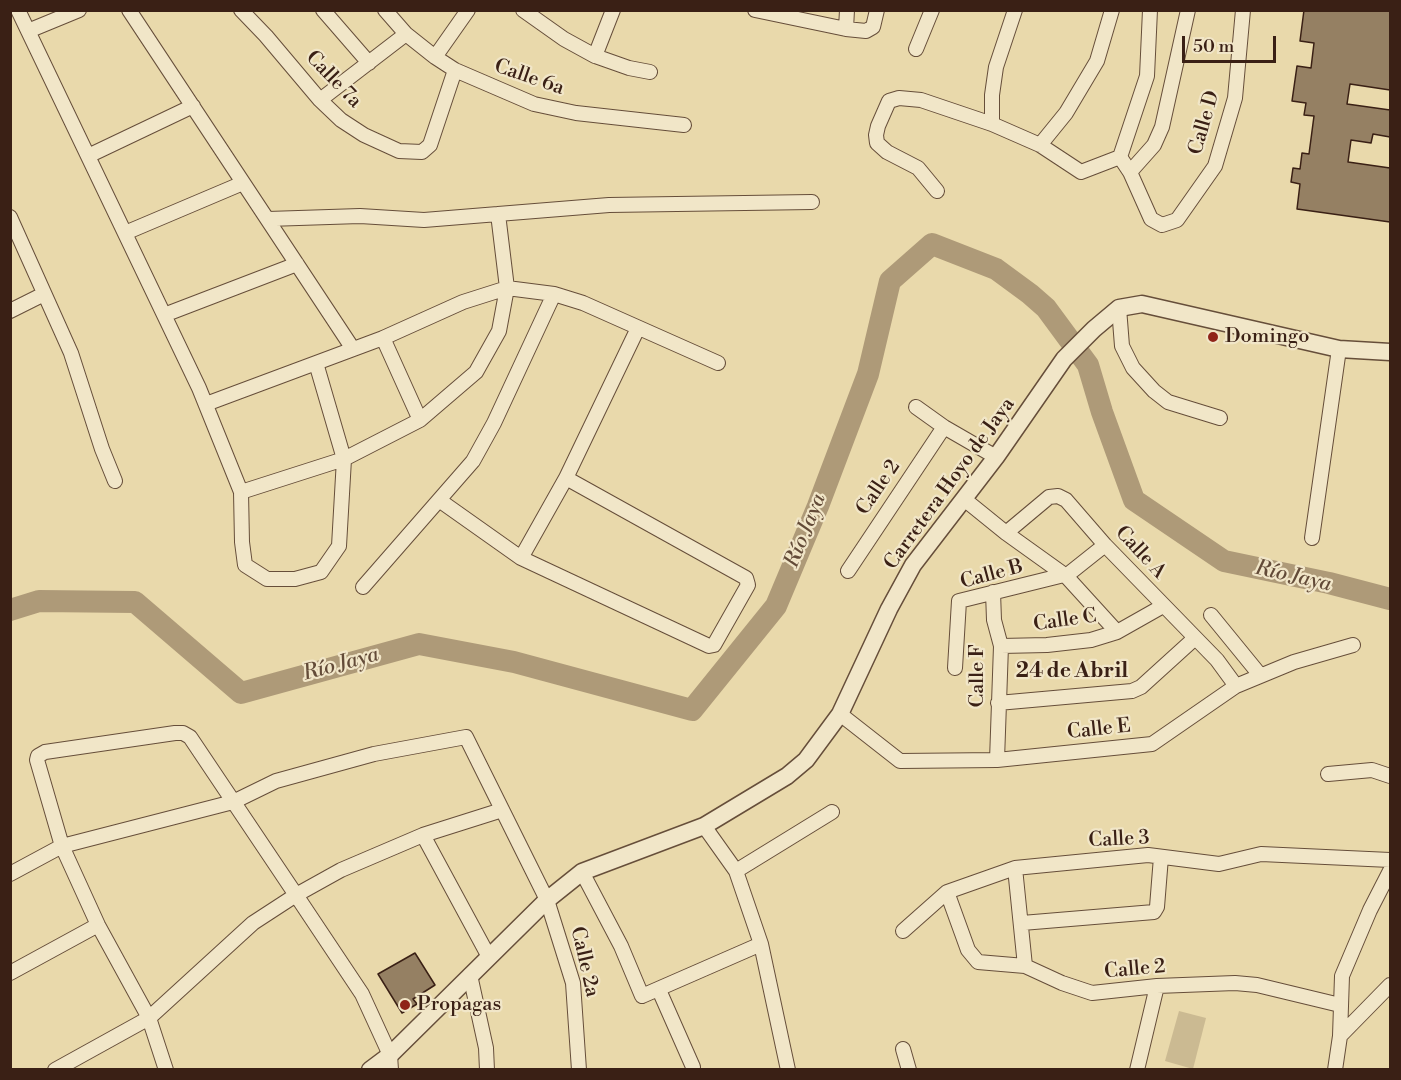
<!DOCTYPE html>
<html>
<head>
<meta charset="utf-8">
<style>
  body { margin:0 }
  #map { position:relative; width:1401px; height:1080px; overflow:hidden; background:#e9d9ab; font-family:"Libre Bodoni",serif }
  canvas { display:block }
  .frame { position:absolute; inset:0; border:12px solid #3a2015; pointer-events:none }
  .scale { position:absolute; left:1182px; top:36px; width:94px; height:27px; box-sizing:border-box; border:3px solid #3a2015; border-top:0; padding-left:8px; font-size:18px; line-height:21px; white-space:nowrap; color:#3a2015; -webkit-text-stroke:4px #f1e6c8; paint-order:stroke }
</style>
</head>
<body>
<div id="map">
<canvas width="1401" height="1080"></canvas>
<div class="frame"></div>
<div class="scale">50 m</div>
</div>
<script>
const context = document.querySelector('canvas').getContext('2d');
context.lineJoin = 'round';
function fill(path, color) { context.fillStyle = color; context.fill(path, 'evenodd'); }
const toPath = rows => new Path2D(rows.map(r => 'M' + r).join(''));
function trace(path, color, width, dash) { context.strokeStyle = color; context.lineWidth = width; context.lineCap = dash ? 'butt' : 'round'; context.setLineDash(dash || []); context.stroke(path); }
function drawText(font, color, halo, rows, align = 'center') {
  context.font = font + ' "Libre Bodoni",serif'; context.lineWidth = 4.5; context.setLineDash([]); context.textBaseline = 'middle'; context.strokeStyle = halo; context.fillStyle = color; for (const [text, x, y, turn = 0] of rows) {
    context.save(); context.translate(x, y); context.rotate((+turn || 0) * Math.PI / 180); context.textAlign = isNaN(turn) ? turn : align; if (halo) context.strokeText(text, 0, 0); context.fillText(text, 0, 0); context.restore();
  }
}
fill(toPath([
  [1179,1011,1206,1018,1193,1069,1165,1061]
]), '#cbba92');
trace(toPath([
  [10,610,39,601,135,602,241,693,419,644,514,662,692,710,776,606,818,506,868,374,890,281,932,244,996,269,1030,294,1046,308,1088,365,1102,412,1134,500,1224,561,1329,583,1390,599]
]), '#ae9a78', 22);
const building = toPath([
  [1304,10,1390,10,1390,90,1350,84,1347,104,1390,110,1390,137,1373,134,1371,143,1351,140,1348,162,1390,168,1390,222,1297,209,1300,184,1291,182,1293,168,1300,169,1302,153,1309,154,1314,116,1304,115,1306,103,1292,101,1297,66,1311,68,1314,43,1300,41,1304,10],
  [415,953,435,985,413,999,417,1004,402,1013,378,974,415,953]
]);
fill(building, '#958063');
trace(building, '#3a2015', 1.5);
const minor = toPath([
  [18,10,199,388,241,492,242,542,245,565,267,579,295,579,321,572,339,546,344,459,316,363],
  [129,10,353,349],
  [241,10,266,36,320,100,341,120,364,135,399,151,422,152,430,145,455,70],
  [323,10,369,63],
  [385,10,406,34,435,57,455,70,534,104,576,113,684,125],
  [523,10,564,39,595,56],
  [613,10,595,56,629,68,650,72],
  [755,10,846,29,866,31,873,27,877,10],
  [846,29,847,10],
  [28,31,79,10],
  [916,49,932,10],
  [435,57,468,10],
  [320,100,406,34],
  [992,124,992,95,996,67,1015,10],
  [1040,145,1066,113,1097,61,1112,10],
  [88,156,193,106],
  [1120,157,1130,172,1151,219,1162,225,1177,220,1215,166,1235,98,1243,10],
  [1120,157,1147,76,1150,10],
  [1130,172,1154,145,1162,127,1188,10],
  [937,191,918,168,887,152,877,143,876,135,878,126,889,101,899,98,921,100,992,124,1040,145,1081,172,1120,157],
  [10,217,71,353,102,449,115,481],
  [268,219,360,216,424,220,609,205,812,202],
  [125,233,243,183],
  [1119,308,1122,346,1133,368,1154,391,1168,402,1220,418],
  [10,311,44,294],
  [164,315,297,264],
  [383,338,420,420],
  [206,404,383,338,463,302,507,288,554,294,583,303,718,363],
  [916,407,944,427,996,457],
  [241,492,344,459,420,420,476,372,499,331,507,288,498,214],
  [964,499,1006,533,1066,576,1117,632],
  [439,500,521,558,709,646,714,645,748,585,746,578,566,478],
  [1006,533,1049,497,1058,496,1066,500,1105,545,1217,660,1236,686],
  [1312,538,1339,349],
  [521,558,566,478,638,328],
  [848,571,944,427],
  [1066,576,1105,545],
  [363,587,473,461,494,423,554,294],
  [993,592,994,620,1001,646,997,760],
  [1211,615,1260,675],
  [1001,646,1047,645,1091,640,1117,632,1163,606],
  [955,668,959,601,1064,575],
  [998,703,1132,691,1141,687,1195,638],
  [840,714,900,761,997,760,1152,744,1236,686,1294,662,1353,645],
  [1328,774,1372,770,1390,776],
  [704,826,736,871,761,944,788,1070],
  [423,835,489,957],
  [1015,868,1025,966],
  [736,871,832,812],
  [582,872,621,946,642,996,761,944],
  [10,874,62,846,233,802,276,781,374,754,466,737,547,900,573,983,579,1070],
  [947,892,968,950,978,962,1025,966,1062,983,1092,993,1157,986,1235,983,1257,985,1340,1005],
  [1022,923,1154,912,1157,907,1161,857],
  [903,931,947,892,1015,868,1148,855,1219,864,1261,854,1390,860],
  [10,973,98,925],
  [470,975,486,1048,487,1070],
  [659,990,693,1067],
  [1340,1036,1390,985],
  [903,1049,909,1070],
  [55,1070,149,1018,166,1070],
  [391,1070,390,1055,362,994,296,895,190,737,183,733,175,733,45,752,38,756,37,760,62,846,98,925,149,1018,253,923,296,895,341,870,423,835,502,810],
  [1137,1070,1157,986],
  [1335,1070,1340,1036,1342,976,1370,910,1390,871]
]);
const tertiary = toPath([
  [370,1070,390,1055,547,900,582,872,704,826,787,776,806,760,840,714,889,609,913,565,996,457,1064,359,1094,329,1119,308,1142,304,1339,349,1390,352]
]);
trace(minor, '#664e3a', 16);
trace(tertiary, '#664e3a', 19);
trace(minor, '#f1e6c8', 14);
trace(tertiary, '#f1e6c8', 16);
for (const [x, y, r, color] of [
  [1213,337,6,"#8f2418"],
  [405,1005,6,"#8f2418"]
]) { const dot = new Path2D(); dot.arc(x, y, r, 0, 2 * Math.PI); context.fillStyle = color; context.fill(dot); trace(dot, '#f1e6c8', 2); }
drawText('20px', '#3a2015', '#f1e6c8', [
  ["Calle 6a",529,78,19],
  ["Calle 7a",333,80,46],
  ["Calle D",1205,123,-74],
  ["Carretera Hoyo de Jaya",950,484,-54],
  ["Calle 2",879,488,-56],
  ["Calle A",1140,553,47],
  ["Calle B",992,575,-15],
  ["Calle C",1065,621,-8],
  ["Calle F",978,676,-90],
  ["Calle E",1099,730,-6],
  ["Calle 3",1119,840,-3],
  ["Calle 2a",584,962,77],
  ["Calle 2",1135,970,-5]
]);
drawText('20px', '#3a2015', '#f1e6c8', [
  ["Domingo",1225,337],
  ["Propagas",417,1005]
], 'left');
drawText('italic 21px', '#634b38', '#f1e6c8', [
  ["Río Jaya",806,531,-68],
  ["Río Jaya",1293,577,13],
  ["Río Jaya",341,665,-15]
]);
drawText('bold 21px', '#3a2015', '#f1e6c8', [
  ["24 de Abril",1072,672]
]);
</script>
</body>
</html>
